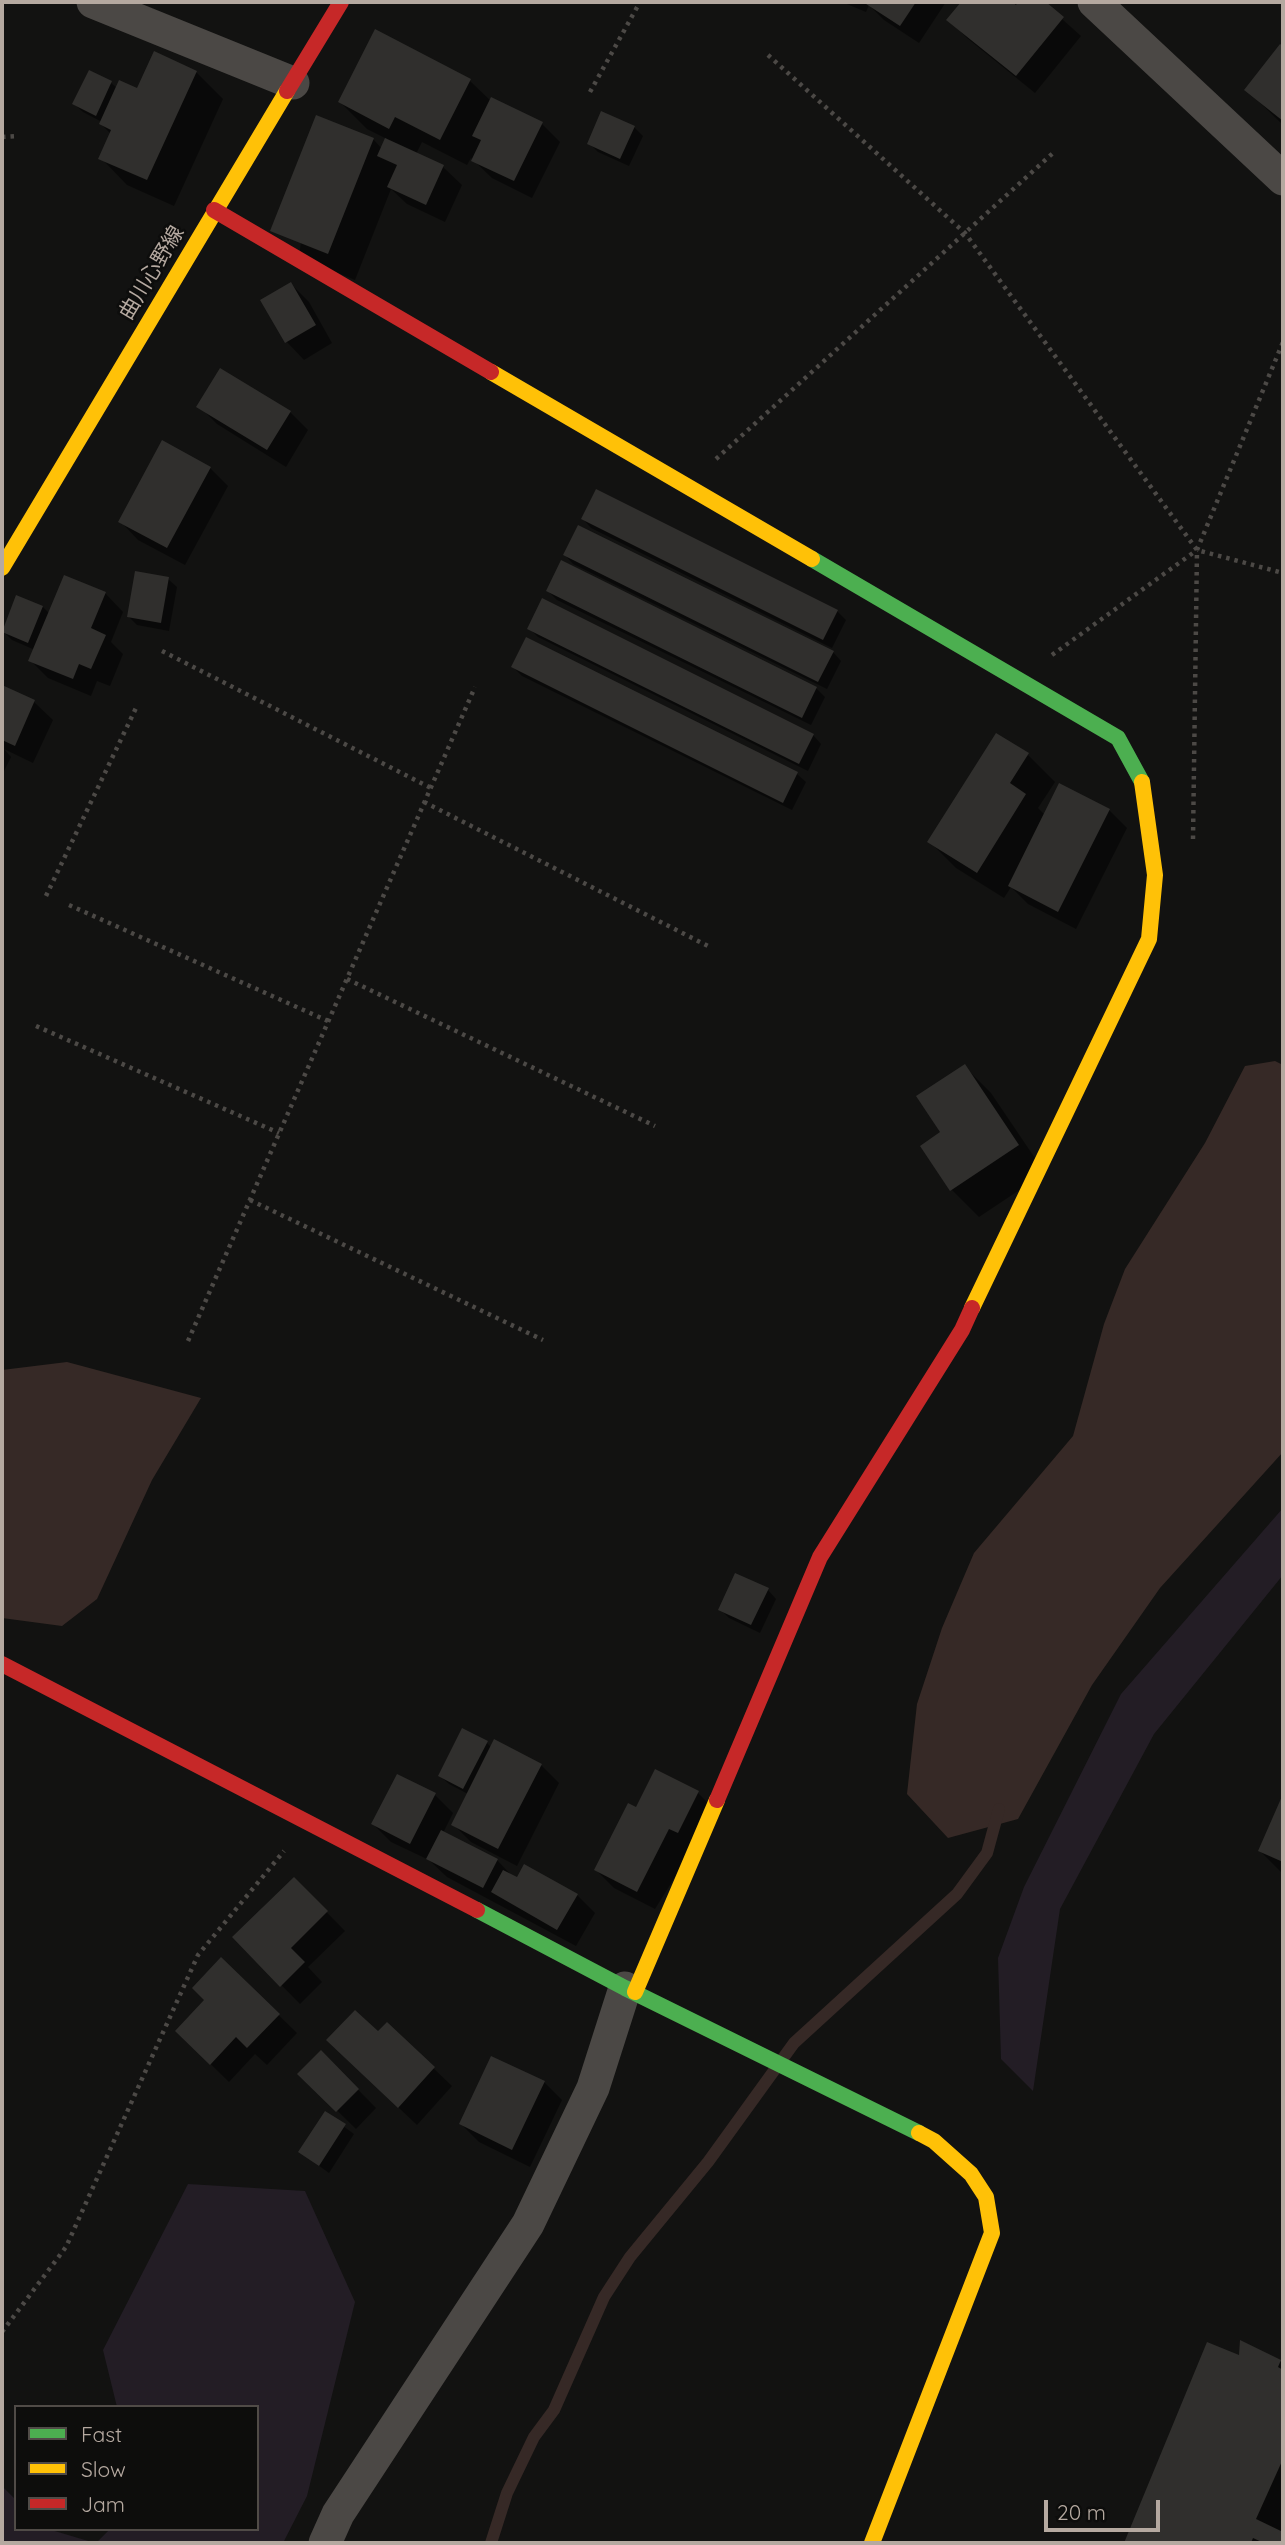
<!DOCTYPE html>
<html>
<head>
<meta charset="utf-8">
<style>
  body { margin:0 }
  #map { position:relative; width:1285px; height:2545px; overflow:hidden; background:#121211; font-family:Quicksand,sans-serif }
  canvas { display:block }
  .frame { position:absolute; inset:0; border:4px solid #b5a9a0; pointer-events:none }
  .legend { position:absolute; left:14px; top:2405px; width:245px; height:126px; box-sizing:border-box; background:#0d0d0c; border:2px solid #504b47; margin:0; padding:9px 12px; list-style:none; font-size:21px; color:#b5a9a0 }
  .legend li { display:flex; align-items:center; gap:14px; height:35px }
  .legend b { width:35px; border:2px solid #504b47 }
  .scale { position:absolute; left:1044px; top:2500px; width:116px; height:32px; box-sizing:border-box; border:4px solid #b5a9a0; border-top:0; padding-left:9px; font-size:21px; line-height:24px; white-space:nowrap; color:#b5a9a0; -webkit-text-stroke:5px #0d0d0c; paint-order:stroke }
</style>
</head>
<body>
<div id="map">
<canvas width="1285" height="2545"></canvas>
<div class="frame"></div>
<ul class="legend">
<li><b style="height:9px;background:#4caf50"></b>Fast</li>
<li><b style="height:9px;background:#ffc107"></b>Slow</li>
<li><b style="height:9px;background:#c62828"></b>Jam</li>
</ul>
<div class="scale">20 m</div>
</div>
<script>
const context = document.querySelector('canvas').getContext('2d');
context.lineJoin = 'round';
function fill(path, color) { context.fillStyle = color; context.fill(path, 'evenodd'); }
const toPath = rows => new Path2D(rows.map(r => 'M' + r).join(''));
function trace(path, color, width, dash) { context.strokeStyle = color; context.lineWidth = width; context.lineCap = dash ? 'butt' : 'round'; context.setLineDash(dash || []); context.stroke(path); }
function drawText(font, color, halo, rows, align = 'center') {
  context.font = font + ' Quicksand,"Noto Sans JP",sans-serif'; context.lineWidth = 5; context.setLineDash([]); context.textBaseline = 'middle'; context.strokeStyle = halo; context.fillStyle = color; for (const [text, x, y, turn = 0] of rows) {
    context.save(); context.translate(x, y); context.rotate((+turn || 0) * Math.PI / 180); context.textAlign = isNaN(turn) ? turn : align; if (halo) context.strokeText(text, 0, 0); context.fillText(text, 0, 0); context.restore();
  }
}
fill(toPath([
  [1283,1508,1283,1575,1154,1734,1060,1909,1033,2091,1001,2059,998,1958,1024,1887,1121,1694],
  [188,2184,305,2191,355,2302,307,2496,283,2543,96,2543,110,2529,257,2529,257,2407,117,2407,103,2350],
  [2,2486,16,2500,16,2529,48,2529,95,2543,2,2543]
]), '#231d25');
fill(toPath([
  [1275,1061,1283,1065,1283,1452,1160,1588,1092,1685,1018,1819,948,1838,907,1794,917,1704,942,1628,974,1553,1073,1436,1104,1324,1125,1269,1205,1143,1245,1066],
  [67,1362,201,1398,152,1480,97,1599,62,1626,2,1618,2,1370]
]), '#362926');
fill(toPath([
  [842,2,946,2,919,43,884,20,869,5,866,12],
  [964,2,1010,2,1016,7,1021,2,1043,2,1081,36,1035,93,967,38,949,20],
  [376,32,470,81,491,101,542,124,560,142,532,198,492,178,471,158,467,165,422,142,416,154,443,167,462,185,445,222,407,204,391,189,355,280,299,257,317,118,374,140,382,149,387,139,367,129,340,102],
  [1281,46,1283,48,1283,125,1247,90],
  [89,72,111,83,117,88,138,91,196,72,223,99,174,206,127,185,101,158,111,134,101,124,102,122,83,112,74,104],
  [634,127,643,136,629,166,598,152,589,143],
  [291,284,309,302,332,343,304,360,286,341],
  [199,406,290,412,308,430,286,467,217,424],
  [210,468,228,486,185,565,138,540,120,521],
  [596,491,837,611,846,620,832,648,591,528,583,519],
  [565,555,833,652,841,661,827,689,573,564],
  [168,579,177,587,169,631,137,625,129,617],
  [548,591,816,688,825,697,811,725,557,600],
  [105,593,123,612,111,642,123,654,110,686,97,681,91,696,48,678,30,660,35,650,12,640,3,631,43,607,50,614],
  [529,628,813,735,821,744,808,771,538,637],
  [513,667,797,774,806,782,792,810,522,676],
  [2,687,34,702,53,720,33,763,4,749,11,757,2,775],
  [1028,755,1055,782,1038,808,1045,815,1109,810,1127,828,1076,929,1028,904,1011,887,1004,898,956,868,930,842],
  [964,1066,991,1093,1045,1173,979,1217,952,1190,922,1146,943,1132],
  [768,1590,776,1599,760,1633,729,1618,720,1609],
  [487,1743,492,1748,541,1765,559,1783,517,1866,471,1842,453,1824,468,1794,449,1784,440,1776],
  [698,1793,716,1811,655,1909,614,1888,596,1870,637,1809],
  [435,1795,453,1813,443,1833,497,1860,513,1877,577,1895,595,1913,576,1946,447,1877,429,1860,391,1842,373,1824],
  [1283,1799,1283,1874,1260,1851],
  [294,1879,345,1931,308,1967,322,1982,300,2004,234,1937],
  [221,1959,297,2033,267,2065,255,2054,229,2082,177,2031,206,2000],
  [387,2024,452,2086,417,2125,346,2058],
  [321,2052,376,2108,356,2129,300,2074],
  [544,2082,562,2100,530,2167,479,2142,461,2124],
  [325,2113,354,2134,329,2173,300,2152],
  [1208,2344,1240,2358,1280,2361,1283,2364,1283,2543,1125,2543]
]), '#0007');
trace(toPath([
  [491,2543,507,2493,534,2437,554,2410,604,2297,630,2257,708,2162,794,2043,957,1894,987,1853,999,1809]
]), '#362926', 12);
fill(toPath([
  [863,2,916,2,900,26],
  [961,2,1012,2,1016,5,1018,2,1046,2,1064,17,1016,76,946,20],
  [375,29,471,79,440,140,395,117,389,129,338,102],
  [1280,44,1283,46,1283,121,1244,90],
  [154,51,197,71,147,180,98,159,111,130,99,124,119,80,137,88],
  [89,70,112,81,96,116,72,104],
  [491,97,543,122,514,181,471,161,481,140,472,136],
  [601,111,635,126,620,159,587,144],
  [316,115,374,138,328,254,270,231],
  [385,138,444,165,426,205,387,187,397,165,377,156],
  [291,282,316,325,285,343,260,300],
  [220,368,291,411,267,450,196,407],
  [162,440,211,467,167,548,118,522],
  [596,489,838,610,823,640,581,519],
  [578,525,834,651,818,682,563,555],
  [561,560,817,687,802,718,546,591],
  [135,571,169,577,161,623,127,617],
  [64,575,106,592,91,628,106,635,91,669,79,664,73,679,28,661],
  [16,595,43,606,28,643,2,632],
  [542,598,814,734,799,764,527,629],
  [526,637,798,772,783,803,511,667],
  [2,685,35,700,15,746,2,740],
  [996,733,1029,753,1010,783,1026,794,977,873,927,842],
  [1059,783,1110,809,1058,912,1008,886],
  [965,1064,1019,1145,950,1191,920,1146,940,1132,916,1096],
  [735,1573,769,1588,751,1625,718,1610],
  [462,1728,488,1741,463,1789,438,1776],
  [494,1739,542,1764,498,1849,451,1825],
  [655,1769,699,1791,678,1833,669,1829,637,1892,594,1870,628,1803,636,1807],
  [397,1774,436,1793,410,1844,371,1824],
  [1283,1794,1283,1862,1258,1851],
  [441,1830,498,1859,483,1888,426,1859],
  [524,1864,578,1894,557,1930,491,1892,503,1870,517,1877],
  [294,1877,328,1911,291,1948,305,1962,280,1987,232,1937],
  [221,1957,280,2014,247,2048,236,2037,210,2065,175,2031,204,2000,192,1988],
  [355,2010,378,2031,387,2022,435,2067,398,2108,326,2040],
  [321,2050,359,2089,336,2112,297,2074],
  [491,2056,545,2081,512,2150,459,2124],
  [325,2111,346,2124,319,2166,298,2152],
  [1240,2340,1281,2360,1278,2367,1283,2370,1283,2459,1256,2519,1283,2532,1283,2543,1264,2543,1253,2538,1251,2543,1124,2543,1207,2342,1239,2355]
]), '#302f2d');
trace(toPath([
  [768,55,965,233,1197,550,1283,573],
  [590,92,640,2],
  [2,137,19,136],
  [716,459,1053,153],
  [162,651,431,788],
  [1052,655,1197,550],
  [424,802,708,946],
  [1193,839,1197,550,1283,342],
  [46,896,136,708],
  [69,905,328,1021],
  [347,979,655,1126],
  [36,1026,279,1133],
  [250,1200,543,1340],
  [188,1341,475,687],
  [2,2332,66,2247,198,1955,284,1851]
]), '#4c4946', 4.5, [3.5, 5]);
trace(toPath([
  [93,2,293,83],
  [1094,2,1283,179],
  [325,2543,338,2514,528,2224,593,2088,625,1988]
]), '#4b4845', 33);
trace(toPath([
  [812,559,1118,738,1142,782],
  [477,1910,625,1988,919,2133]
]), '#4caf50', 16);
trace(toPath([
  [491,372,812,559],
  [2,568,287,91],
  [972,1308,1149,939,1155,875,1142,782],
  [635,1992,717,1800],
  [872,2543,992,2233,986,2197,971,2174,934,2141,919,2133]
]), '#ffc107', 16);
trace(toPath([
  [287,91,341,2],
  [214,210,491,372],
  [2,1664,477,1910],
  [717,1800,820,1557,962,1330,972,1308]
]), '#c62828', 16);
drawText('21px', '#b5a9a0', '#0d0d0c', [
  ["曲川心野線",152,273,-59]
]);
</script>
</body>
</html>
